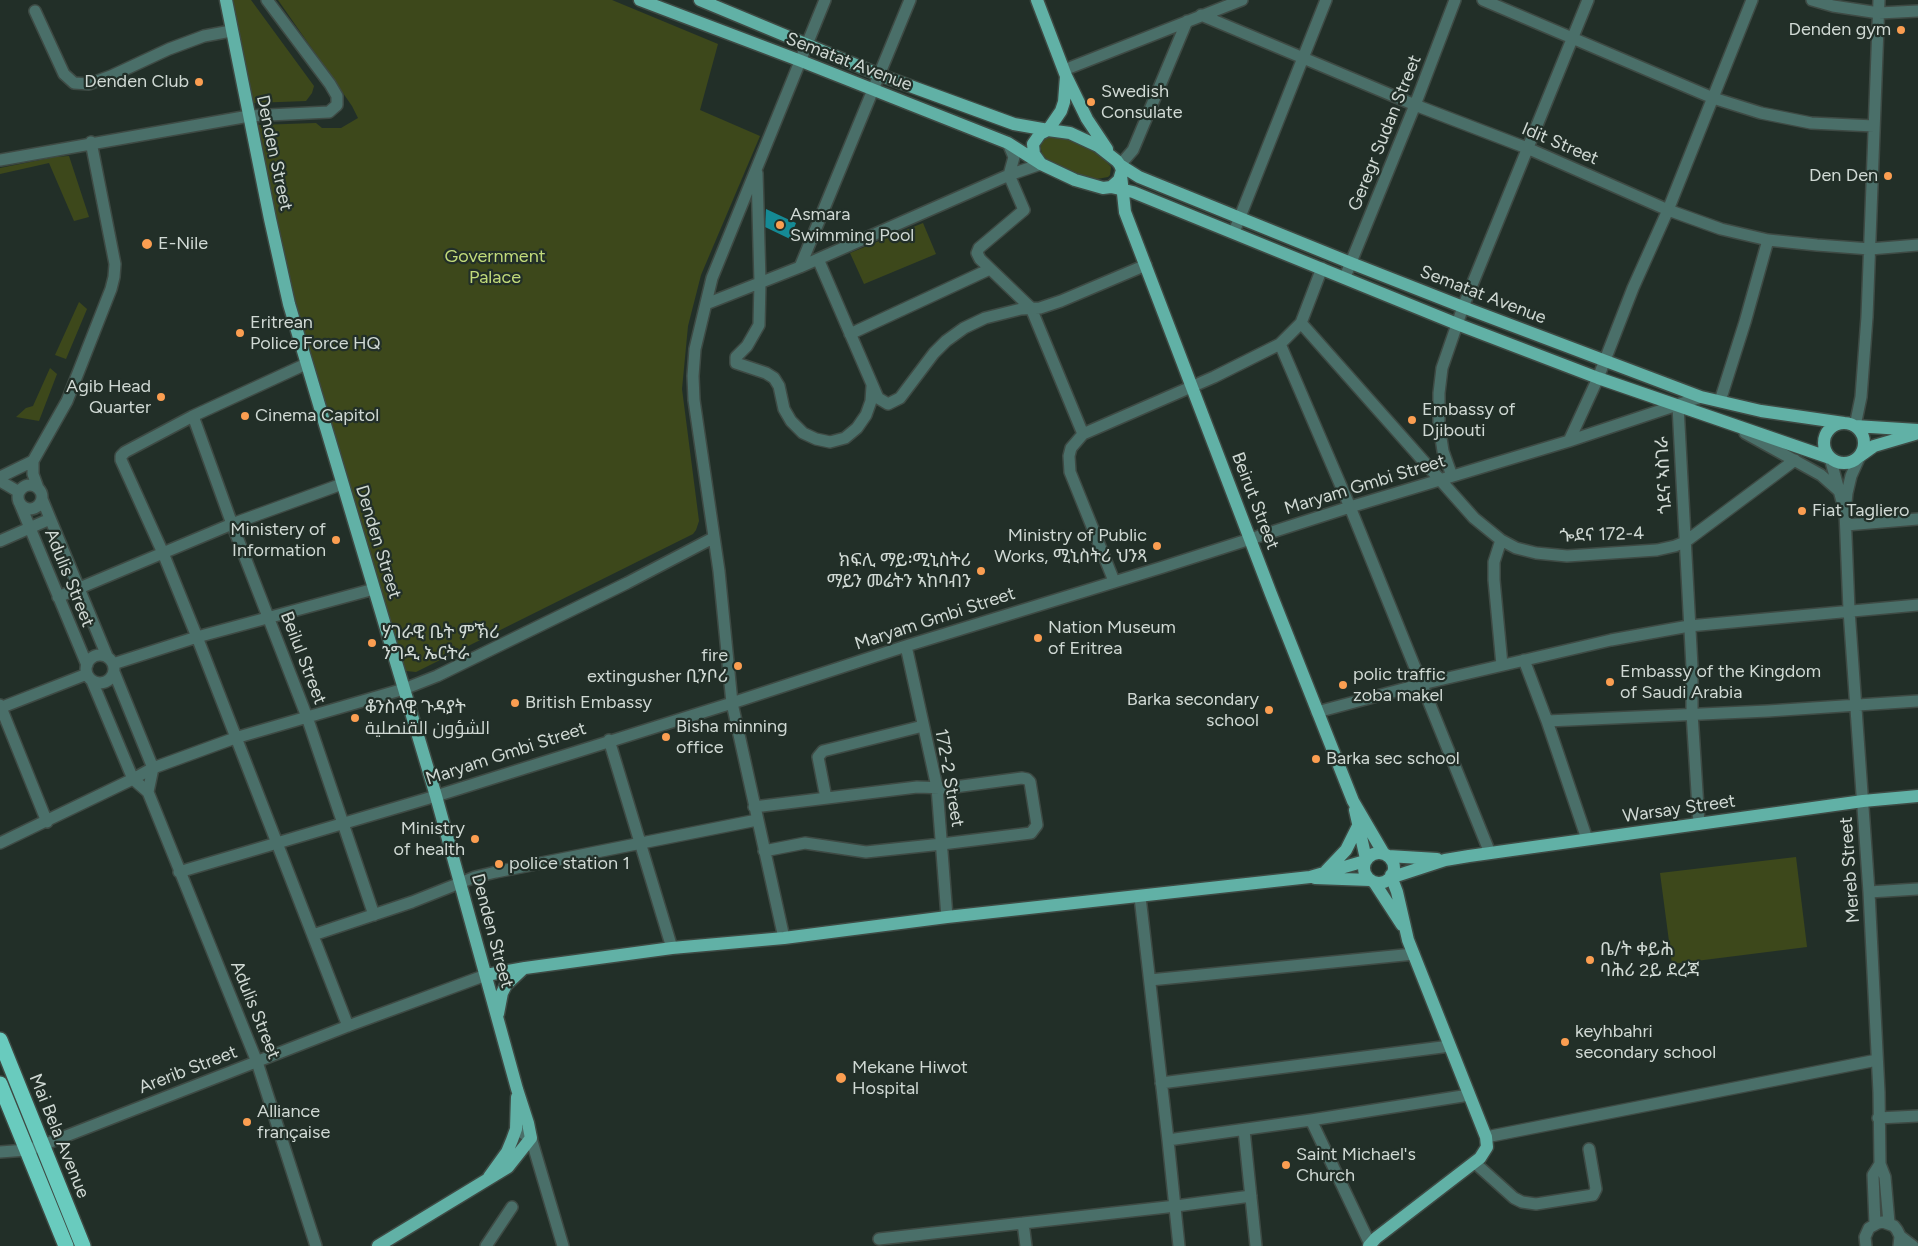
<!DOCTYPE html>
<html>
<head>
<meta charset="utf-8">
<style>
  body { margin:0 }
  canvas { display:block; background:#222f28 }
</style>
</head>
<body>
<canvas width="1918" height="1246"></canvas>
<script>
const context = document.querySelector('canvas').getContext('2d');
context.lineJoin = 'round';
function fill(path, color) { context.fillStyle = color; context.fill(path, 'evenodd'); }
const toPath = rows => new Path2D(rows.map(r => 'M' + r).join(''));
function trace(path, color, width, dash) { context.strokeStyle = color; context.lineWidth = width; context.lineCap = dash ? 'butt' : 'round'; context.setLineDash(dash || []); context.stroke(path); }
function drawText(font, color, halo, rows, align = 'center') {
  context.font = font + ' Figtree,Cairo,"Noto Sans Ethiopic",sans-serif'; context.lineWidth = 4.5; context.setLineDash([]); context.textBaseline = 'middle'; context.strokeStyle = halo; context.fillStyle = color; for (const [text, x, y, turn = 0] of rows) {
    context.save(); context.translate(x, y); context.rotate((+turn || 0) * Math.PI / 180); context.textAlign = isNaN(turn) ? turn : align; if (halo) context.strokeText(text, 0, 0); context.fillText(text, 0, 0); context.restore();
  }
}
fill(toPath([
  [232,0,251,0,314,86,312,93,306,101,253,103],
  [278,0,612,0,718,44,700,110,760,136,701,275,688,326,682,389,699,521,696,530,693,534,416,672,406,671,402,665,288,283,257,125,316,123,322,128,341,128,358,118,352,106],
  [1054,134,1068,137,1098,152,1111,167,1110,175,1108,177,1097,179,1076,175,1048,161,1042,154,1040,144,1042,140],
  [69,156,89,217,74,221,49,163,0,174,0,168,55,157],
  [923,223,936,254,864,284,850,253],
  [79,302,87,309,66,359,55,355],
  [50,368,57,374,39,421,16,417,26,408,33,406],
  [1796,857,1807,947,1672,964,1660,873]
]), '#3d481b');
fill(toPath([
  [766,209,796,223,790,239,765,227]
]), '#158a95');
const minor = toPath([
  [1483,0,1713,98,1761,113,1811,123,1874,126],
  [1812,0,1833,6,1879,13,1918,11],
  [35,11,64,74,74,83,89,84,111,76,169,49,204,36,231,31],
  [1201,15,1415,105,1527,148,1668,210,1721,229,1768,240,1817,245,1870,249,1918,245],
  [1064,70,1242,0],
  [1008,143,1014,157,1009,175,1024,210,979,248,977,253,980,259,1031,308,1083,434],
  [0,160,249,116,329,112,337,105,337,96,330,84,267,0],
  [1120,165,1133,150,1187,21],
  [757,173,760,282,759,325,747,346,736,357,736,363,766,373,774,378,779,386,784,409,791,421,803,433,816,439,830,442,845,438,857,428,866,415,871,401,872,386],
  [1234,232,1326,0],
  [818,259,878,398,888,404,900,398,934,353,946,341,964,328,985,318,1021,309,1040,308,1061,301,1146,265],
  [800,267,910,0],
  [1345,277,1415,105,1455,0],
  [706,304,800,267,1009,175,1041,164],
  [1301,323,1474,518,1501,540,1516,548,1536,553,1567,556,1657,550,1675,546,1685,542,1795,460],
  [850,334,990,269],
  [1280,344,1350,507,1490,853],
  [306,364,193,416,125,452,121,456,121,460,163,553,197,637,348,1026],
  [1720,401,1745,322,1768,240],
  [1678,406,1692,667,1692,713,1699,824],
  [193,416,232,524,307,717,374,915],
  [1855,426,1861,397,1867,317,1879,0],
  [1745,433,1821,475,1839,491],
  [1569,441,1598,378,1633,288,1668,210,1752,0],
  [1830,458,1845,512,1847,493,1851,476,1860,456],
  [1452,476,1443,451,1439,425,1439,393,1442,368,1463,307,1588,0],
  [0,477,33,461],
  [0,481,19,492],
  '18 497a12 12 0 1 1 24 0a12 12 0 1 1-24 0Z',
  [38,488,33,474,33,461,67,401,111,289,114,277,115,264,91,142],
  [42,499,107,656],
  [20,504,87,665],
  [1845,512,1849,610,1869,892,1879,1092,1880,1164,1885,1177,1889,1223],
  [1846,525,1918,519],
  [1501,540,1494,562,1494,580,1502,665],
  [0,541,50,519],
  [1114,581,1070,472,1069,456,1071,448,1083,434,1214,377,1280,344,1301,323,1322,268],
  [58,597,232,524,342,484],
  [906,646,937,787,947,917],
  '86 669a14 14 0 1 1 28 0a14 14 0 1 1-28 0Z',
  [1524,660,1547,721,1587,839],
  [113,664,197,637,374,589],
  [114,672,153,768,148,792],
  [92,681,133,779,148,792,257,1062,316,1246],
  [0,705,47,822],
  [0,708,87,674],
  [1317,712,1422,684,1611,640,1689,626,1918,605],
  [1547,721,1768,711,1918,701],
  [609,740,672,948],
  [826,798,818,757,823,751,923,726],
  [754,807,917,787,947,788,1022,778,1027,779,1030,782,1037,825,1031,833,942,844,866,852,805,843,764,851],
  [0,843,133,779,153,768,235,738,404,689,437,676,627,583,713,538],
  [179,872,436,796,732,703,906,646,1163,567,1350,507,1569,441,1701,397],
  [1869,892,1918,889],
  [1140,897,1168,1140,1179,1246],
  [313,935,412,902,475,877,496,872,757,820],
  [784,938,732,703,719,571,694,400,693,376,695,349,712,278,825,0],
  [1150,980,1414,954],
  [1161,1083,1450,1046],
  [1878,1118,1918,1116],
  [1311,1120,1370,1244],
  [516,1129,531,1138,563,1246],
  [1244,1130,1256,1246],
  [1486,1137,1877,1060],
  [1168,1140,1311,1120,1469,1095],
  [0,1152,27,1150,43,1145,348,1026,486,975],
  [1475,1163,1514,1198,1522,1202,1536,1204,1593,1195,1596,1189,1589,1149],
  [1023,1223,1026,1246],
  [1875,1224,1873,1175,1880,1164],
  [1900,1236,1913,1246],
  [879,1239,1176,1206,1251,1196],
  [486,1246,512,1207],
  [1866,1246,1865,1237,1869,1228,1878,1223,1883,1222,1894,1226,1897,1230,1900,1236,1899,1246]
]);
const major = toPath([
  [226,0,270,219,289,304,436,796,517,1089,528,1123,531,1138,508,1167,378,1246],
  [640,0,801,61,1008,143,1041,164],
  [700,0,880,75,1014,124,1048,130,1061,111,1064,102,1066,76],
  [1037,0,1066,76,1087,119,1107,149],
  [1048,130,1070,133,1098,146,1117,161,1120,165,1122,170,1119,180,1111,187,1103,188,1075,180,1041,164,1034,154,1033,144,1040,134,1048,130],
  [1120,165,1139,177,1351,263,1463,307,1701,397,1761,411,1844,423],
  [1121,175,1125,212,1271,594,1353,801,1384,854],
  [1111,187,1133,192,1457,324,1598,378,1830,458],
  '1824 443a20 20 0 1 1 40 0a20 20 0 1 1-40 0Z',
  [1855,426,1918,430],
  [1860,456,1874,446,1915,434],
  [1355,810,1366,859],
  '1364 868a15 15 0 1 1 30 0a15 15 0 1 1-30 0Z',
  [1388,856,1437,859],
  [1326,871,1346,850,1358,826],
  [1391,875,1399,875,1445,860,1469,856,1863,801,1918,796],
  [1315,878,1370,880],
  [1374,882,1402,925],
  [486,975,525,968,672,948,784,938,947,917,1310,877,1365,861],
  [498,1014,502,993,506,985,524,968],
  [489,1177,507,1152,512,1140,516,1129,517,1097],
  [1369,1246,1376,1238,1480,1158,1487,1147,1486,1137,1408,940,1397,892,1391,876]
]);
const highway = toPath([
  [0,1040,83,1246],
  [0,1084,66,1246]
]);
trace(minor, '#3e4a44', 14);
trace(major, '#3e4a44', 15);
trace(highway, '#3e4a44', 18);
trace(minor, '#4a6f69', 11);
trace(major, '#61b1a6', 12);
trace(highway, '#69cbbe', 15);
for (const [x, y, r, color] of [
  [1901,30,5,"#fb9e51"],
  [199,82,5,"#fb9e51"],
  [1091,102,5,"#fb9e51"],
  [1888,176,5,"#fb9e51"],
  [780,225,5,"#fb9e51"],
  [147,244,6,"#fb9e51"],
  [240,333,5,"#fb9e51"],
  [161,397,5,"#fb9e51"],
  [245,416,5,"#fb9e51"],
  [1412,420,5,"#fb9e51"],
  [1802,511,5,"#fb9e51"],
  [336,540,5,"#fb9e51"],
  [1157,546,5,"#fb9e51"],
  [981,571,5,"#fb9e51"],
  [1038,638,5,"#fb9e51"],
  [372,643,5,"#fb9e51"],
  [738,666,5,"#fb9e51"],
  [1610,682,5,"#fb9e51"],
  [1343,685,5,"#fb9e51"],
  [515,703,5,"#fb9e51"],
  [1269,710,5,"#fb9e51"],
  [355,718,5,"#fb9e51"],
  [666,737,5,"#fb9e51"],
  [1316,759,5,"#fb9e51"],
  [475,839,5,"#fb9e51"],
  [499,864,5,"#fb9e51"],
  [1590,960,5,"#fb9e51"],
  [1565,1042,5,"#fb9e51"],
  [841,1078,6,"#fb9e51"],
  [247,1122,5,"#fb9e51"],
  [1286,1165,5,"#fb9e51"]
]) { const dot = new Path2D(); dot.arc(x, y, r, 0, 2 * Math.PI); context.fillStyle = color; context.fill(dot); trace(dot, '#222f28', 2); }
drawText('18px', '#d0d9d4', '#222f28', [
  ["Denden gym",1891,30,"right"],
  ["Denden Club",189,82,"right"],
  ["Swedish",1101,92],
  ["Consulate",1101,113],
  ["Den Den",1878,176,"right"],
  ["Asmara",790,215],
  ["Swimming Pool",790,236],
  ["E-Nile",158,244],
  ["Eritrean",250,323],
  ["Police Force HQ",250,344],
  ["Agib Head",151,387,"right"],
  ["Quarter",151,408,"right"],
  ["Embassy of",1422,410],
  ["Djibouti",1422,431],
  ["Cinema Capitol",255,416],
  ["Fiat Tagliero",1812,511],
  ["Ministery of",326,530,"right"],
  ["Information",326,551,"right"],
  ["Ministry of Public",1147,536,"right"],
  ["Works, ሚኒስትሪ ህንጻ",1147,557,"right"],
  ["ክፍሊ ማይ፡ሚኒስትሪ",971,561,"right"],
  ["ማይን መሬትን ኣከባብን",971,582,"right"],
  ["Nation Museum",1048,628],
  ["of Eritrea",1048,649],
  ["ሃገራዊ ቤት ምኽሪ",382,633],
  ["ንግዲ ኤርትራ",382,654],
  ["fire",728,656,"right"],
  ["extingusher ቢንቦሪ",728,677,"right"],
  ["Embassy of the Kingdom",1620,672],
  ["of Saudi Arabia",1620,693],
  ["polic traffic",1353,675],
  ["zoba makel",1353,696],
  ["Barka secondary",1259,700,"right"],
  ["school",1259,721,"right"],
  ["British Embassy",525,703],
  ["ቆንስላዊ ጉዳያት",365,708],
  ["الشؤون القنصلية",365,729],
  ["Bisha minning",676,727],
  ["office",676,748],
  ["Barka sec school",1326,759],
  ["Ministry",465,829,"right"],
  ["of health",465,850,"right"],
  ["police station 1",509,864],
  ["ቤ/ት ቀይሕ",1600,950],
  ["ባሕሪ 2ይ ደረጃ",1600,971],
  ["keyhbahri",1575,1032],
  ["secondary school",1575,1053],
  ["Mekane Hiwot",852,1068],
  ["Hospital",852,1089],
  ["Alliance",257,1112],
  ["française",257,1133],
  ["Saint Michael's",1296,1155],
  ["Church",1296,1176]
], 'left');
drawText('18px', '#d0d9d4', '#222f28', [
  ["Sematat Avenue",849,62,21],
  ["Geregr Sudan Street",1385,133,-68],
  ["Idit Street",1560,144,23],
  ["Denden Street",274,153,78],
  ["Sematat Avenue",1483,295,21],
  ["ጎደና ኣስገራ",1664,475,-93],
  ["Maryam Gmbi Street",1365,485,-17],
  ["Beirut Street",1255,501,69],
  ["ጐደና 172-4",1602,535,-2],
  ["Denden Street",378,542,73],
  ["Adulis Street",69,578,68],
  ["Maryam Gmbi Street",935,619,-18],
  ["Beilul Street",303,658,69],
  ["Maryam Gmbi Street",506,754,-18],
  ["172-2 Street",949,778,80],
  ["Warsay Street",1679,809,-8],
  ["Mereb Street",1850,870,-94],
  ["Denden Street",492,931,75],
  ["Adulis Street",255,1010,68],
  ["Arerib Street",188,1070,-21],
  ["Mai Bela Avenue",59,1136,68]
]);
drawText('18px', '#c1da7a', '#222f28', [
  ["Government",495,257],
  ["Palace",495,278]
]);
</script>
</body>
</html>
